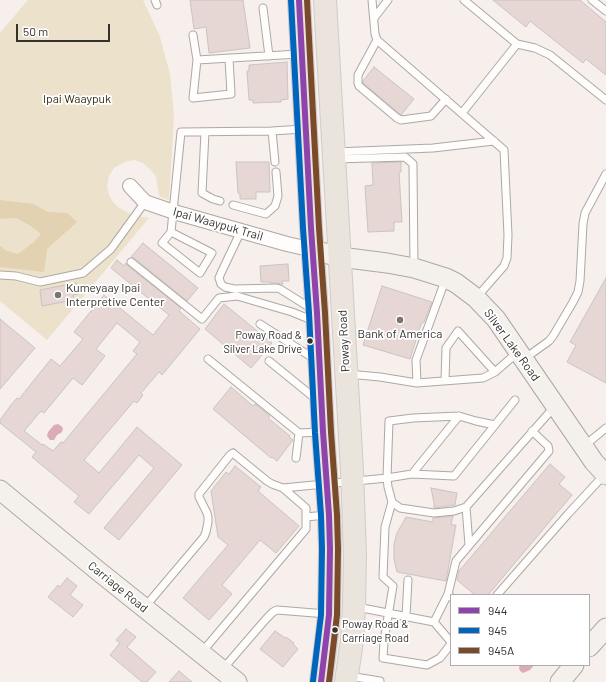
<!DOCTYPE html>
<html>
<head>
<meta charset="utf-8">
<style>
  body { margin:0 }
  #map { position:relative; width:606px; height:682px; overflow:hidden; background:#f6efec; font-family:Barlow,sans-serif }
  canvas { display:block }
  .legend { position:absolute; left:450px; top:594px; width:140px; height:72px; box-sizing:border-box; background:#fff; border:1px solid #aeadac; margin:0; padding:5px 7px; list-style:none; font-size:12px; color:#35312f }
  .legend li { display:flex; align-items:center; gap:8px; height:20px }
  .legend b { width:20px; border:1px solid #aeadac }
  .scale { position:absolute; left:16px; top:24px; width:94px; height:18px; box-sizing:border-box; border:2px solid #35312f; border-top:0; padding-left:5px; font-size:12px; line-height:14px; white-space:nowrap; color:#35312f; -webkit-text-stroke:3px #fff; paint-order:stroke }
</style>
</head>
<body>
<div id="map">
<canvas width="606" height="682"></canvas>
<ul class="legend">
<li><b style="height:5px;background:#8e44ad"></b>944</li>
<li><b style="height:5px;background:#0065bd"></b>945</li>
<li><b style="height:5px;background:#7a4b2a"></b>945A</li>
</ul>
<div class="scale">50 m</div>
</div>
<script>
const context = document.querySelector('canvas').getContext('2d');
context.lineJoin = 'round';
function fill(path, color) { context.fillStyle = color; context.fill(path, 'evenodd'); }
const toPath = rows => new Path2D(rows.map(r => 'M' + r).join(''));
function trace(path, color, width, dash) { context.strokeStyle = color; context.lineWidth = width; context.lineCap = dash ? 'butt' : 'round'; context.setLineDash(dash || []); context.stroke(path); }
function drawText(font, color, halo, rows, align = 'center') {
  context.font = font + ' Barlow,sans-serif'; context.lineWidth = 3.5; context.setLineDash([]); context.textBaseline = 'middle'; context.strokeStyle = halo; context.fillStyle = color; for (const [text, x, y, turn = 0] of rows) {
    context.save(); context.translate(x, y); context.rotate((+turn || 0) * Math.PI / 180); context.textAlign = isNaN(turn) ? turn : align; if (halo) context.strokeText(text, 0, 0); context.fillText(text, 0, 0); context.restore();
  }
}
fill(toPath([
  [28,0,143,0,160,37,170,74,174,115,169,200,160,197,159,195,156,177,151,170,143,163,135,160,128,161,119,165,114,168,109,176,107,186,109,195,113,202,118,207,130,214,143,217,149,218,47,340,0,301,0,33]
]), '#ece1ca');
fill(toPath([
  [0,200,33,204,48,212,67,213,77,222,47,249,44,272,0,267,0,246,7,251,18,254,34,242,41,234,31,226,16,218,0,219]
]), '#e2d2b2');
fill(toPath([
  [58,424,61,426,63,428,62,432,57,435,54,440,50,440,47,436,48,432,54,425],
  [520,665,534,665,530,670,523,673,520,671,519,668]
]), '#dbacb8');
const building = toPath([
  [190,0,243,0,250,48,209,53,206,27,194,29,190,0],
  [493,0,580,0,606,22,606,75,586,59,583,63,530,21,526,27,493,0],
  [287,62,288,99,281,100,281,102,253,103,253,100,249,100,247,71,249,71,249,65,287,62],
  [374,67,414,99,401,115,363,83,363,81,374,67],
  [236,162,269,162,270,192,256,192,256,199,240,199,240,194,238,193,236,162],
  [401,162,401,172,399,172,402,222,394,222,394,231,368,232,365,186,373,185,372,163,401,162],
  [143,243,198,288,187,301,134,258,131,257,143,243],
  [117,260,124,266,126,263,128,266,181,308,179,311,200,329,162,375,159,372,141,393,143,395,137,403,134,401,84,460,99,473,137,427,182,465,119,540,104,528,154,468,139,455,89,514,74,502,79,496,32,457,36,452,0,423,0,420,11,405,17,398,19,399,51,359,60,366,83,339,74,332,104,295,153,335,169,315,111,268,117,260],
  [117,323,140,342,133,351,137,354,63,443,61,442,53,451,43,444,42,445,24,431,41,411,44,413,73,378,82,385,105,356,96,349,117,323],
  [288,264,289,281,282,281,283,284,282,284,277,283,270,283,270,282,261,282,260,266,288,264],
  [606,278,606,383,567,362,576,345,570,342,606,278],
  [76,283,78,294,73,295,74,300,42,306,40,290,76,283],
  [382,286,432,302,424,322,421,324,410,359,363,345,382,286],
  [224,304,272,343,251,368,205,329,224,304],
  [0,319,35,348,0,389,0,319],
  [231,387,253,406,255,404,270,416,268,418,290,436,289,437,293,440,277,461,272,457,271,458,213,409,231,387],
  [550,464,565,477,559,484,572,495,488,595,475,595,457,580,459,571,550,464],
  [235,466,261,487,258,491,299,526,276,553,260,540,222,585,232,594,209,620,183,598,228,545,218,537,211,491,226,472,229,474,235,466],
  [431,488,457,493,455,505,434,508,434,503,431,488],
  [453,516,451,525,456,525,446,581,397,572,394,559,394,544,397,533,406,517,433,522,433,518,453,516],
  [67,578,77,586,70,595,83,605,73,617,48,597,58,585,60,587,67,578],
  [126,629,136,637,127,647,156,672,147,682,142,682,110,655,120,643,116,640,126,629],
  [275,631,285,638,286,637,294,643,293,644,298,649,283,667,260,649,275,631],
  [179,671,192,682,169,682,179,671]
]);
fill(building, '#e6d6d4');
trace(building, '#c9c4c2', 1);
const lane = toPath([
  [155,0,157,5],
  [372,0,375,34,377,40,504,150,508,235,507,258,504,266,476,298],
  [464,0,517,44,535,48,550,55,606,100],
  [592,0,606,11],
  [263,8,269,56],
  [374,18,388,0],
  [193,35,197,60,299,54],
  [377,40,358,75,358,83,359,86,397,118,401,120,431,116,446,99],
  [197,60,193,98,231,94,229,58],
  [462,113,517,44],
  [272,131,275,162],
  [205,132,202,193,213,199,220,201],
  [335,152,433,148,494,141],
  [335,159,405,157,413,164,414,268],
  [233,205,266,214,275,206,278,196,276,172],
  [241,231,221,273,219,278,221,284,225,287,234,289,277,288,280,289,312,309],
  [171,232,162,243,200,273,212,253,171,232,181,132,272,131,303,129],
  [131,262,202,319,219,298,237,296,292,312,314,321],
  [0,275,16,276,40,282,83,273,111,249,145,202],
  [260,324,316,360],
  [208,359,299,433,321,432],
  [524,359,549,341,553,336,573,302,578,292,580,281,583,224,585,213,606,174],
  [269,361,317,400],
  [348,374,380,377,417,383,483,378,495,372,518,352],
  [445,381,446,348,458,331,495,372],
  [417,383,416,360,446,278],
  [495,425,476,421,459,416,413,418,389,421,387,478,412,474,454,476,515,400],
  [584,446,606,428],
  [296,458,299,433],
  [412,474,459,416],
  [283,488,387,478,388,487,392,502,400,508,434,513,454,511,466,507],
  [392,502,385,527,383,577,393,586,384,641,383,658,427,665,440,658,451,644],
  [306,517,326,515],
  [469,545,466,507,555,406],
  [497,595,568,514,605,474],
  [451,597,448,594,456,561,549,451,548,446,532,431],
  [357,607,434,622,448,594],
  [144,608,204,537,206,532,208,522,208,517,207,513,199,497,199,494,230,455,233,453,234,454,267,481,272,484,283,488,306,508,306,529,202,652],
  [406,616,408,580],
  [434,622,451,642],
  [222,670,266,619,273,612,277,610,327,614],
  [349,676,380,681,380,682]
]);
const street = toPath([
  [130,186,145,202,174,212,287,244,313,250]
]);
const secondary = toPath([
  [313,250,340,257,387,263,414,268,446,278,456,283,476,298,496,319,594,462,606,475],
  [0,490,97,570,237,682],
  [589,647,606,628],
  [560,682,574,665]
]);
const primary = toPath([
  [299,0,311,228,317,313,323,432,329,515,330,549,329,615,327,634,321,682],
  [325,0,352,471,355,556,354,606,352,640,346,682]
]);
trace(lane, '#ada8a6', 9);
trace(street, '#ada8a6', 16);
trace(secondary, '#ada8a6', 21);
trace(primary, '#cfccca', 24);
trace(lane, '#fefdfc', 7);
trace(street, '#fefdfc', 14);
trace(secondary, '#f4f1ed', 19);
trace(primary, '#ebe4dd', 22);
trace(toPath([
  [299,0,311,228,317,313,323,432,329,515,330,549,329,615,321,682]
]), '#8e44ad', 6);
trace(toPath([
  [291,0,303,228,309,313,315,433,321,515,322,549,321,615,313,681]
]), '#0065bd', 6);
trace(toPath([
  [307,0,319,228,325,313,331,432,337,515,338,549,337,615,329,682]
]), '#7a4b2a', 6);
for (const [x, y, r, color] of [
  [58,295,4,"#797471"],
  [400,320,4,"#797471"],
  [310,341,3.5,"#35312f"],
  [335,630,3.5,"#35312f"]
]) { const dot = new Path2D(); dot.arc(x, y, r, 0, 2 * Math.PI); context.fillStyle = color; context.fill(dot); trace(dot, '#fff', 1.5); }
drawText('11px', '#35312f', '#fff', [
  ["Poway Road &",302,335],
  ["Silver Lake Drive",302,349],
  ["Poway Road &",342,624,"left"],
  ["Carriage Road",342,638,"left"]
], 'right');
drawText('12px', '#352b11', '#fff', [
  ["Ipai Waaypuk",77,99]
]);
drawText('12px', '#35312f', '#fff', [
  ["Ipai Waaypuk Trail",218,224,16],
  ["Poway Road",344,341,-93],
  ["Silver Lake Road",512,345,54],
  ["Carriage Road",118,587,39]
]);
drawText('12px', '#35312f', '#fff', [
  ["Kumeyaay Ipai",66,288],
  ["Interpretive Center",66,302],
  ["Bank of America",400,334,"center"]
], 'left');
</script>
</body>
</html>
